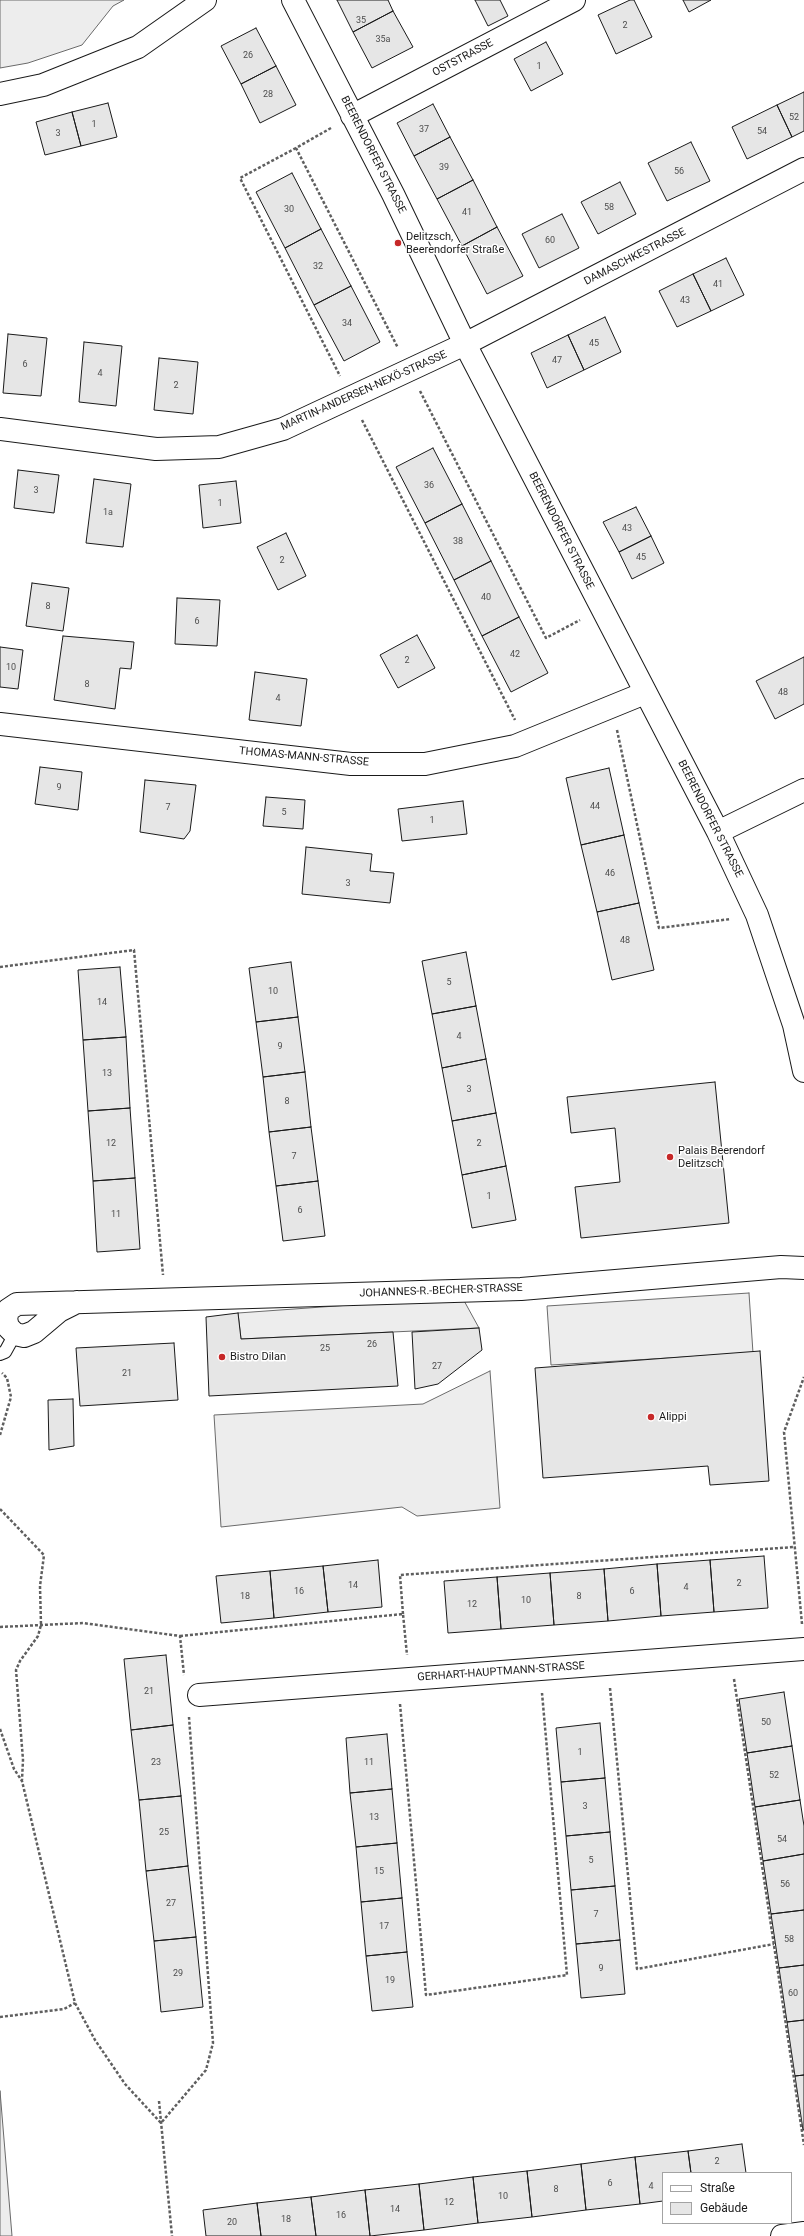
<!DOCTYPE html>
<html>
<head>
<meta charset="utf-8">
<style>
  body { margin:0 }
  #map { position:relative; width:804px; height:2236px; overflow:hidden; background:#fff; font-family:Roboto,sans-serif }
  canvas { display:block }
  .legend { position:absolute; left:662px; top:2172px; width:130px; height:52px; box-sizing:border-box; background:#fff; border:1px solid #a3a3a3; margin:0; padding:5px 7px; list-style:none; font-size:12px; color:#1a1a1a }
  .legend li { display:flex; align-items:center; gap:8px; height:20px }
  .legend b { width:20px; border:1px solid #a3a3a3 }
</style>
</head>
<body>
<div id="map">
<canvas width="804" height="2236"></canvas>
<ul class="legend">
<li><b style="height:5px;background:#fff"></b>Straße</li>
<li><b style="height:11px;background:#e6e6e6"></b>Gebäude</li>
</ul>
</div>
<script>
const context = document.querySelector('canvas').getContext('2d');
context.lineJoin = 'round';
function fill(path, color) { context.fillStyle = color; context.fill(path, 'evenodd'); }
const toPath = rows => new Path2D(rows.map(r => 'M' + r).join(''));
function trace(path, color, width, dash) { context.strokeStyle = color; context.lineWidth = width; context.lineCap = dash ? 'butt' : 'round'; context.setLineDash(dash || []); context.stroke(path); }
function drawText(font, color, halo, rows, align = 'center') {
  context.font = font + ' Roboto,sans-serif'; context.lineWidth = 3; context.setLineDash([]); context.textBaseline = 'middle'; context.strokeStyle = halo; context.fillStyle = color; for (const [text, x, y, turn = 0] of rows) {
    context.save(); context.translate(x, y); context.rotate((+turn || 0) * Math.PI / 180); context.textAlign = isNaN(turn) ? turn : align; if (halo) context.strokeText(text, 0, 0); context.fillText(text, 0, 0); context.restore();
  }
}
const built = toPath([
  [0,0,124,0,113,6,82,45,28,63,0,68,0,0],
  [749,1293,753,1353,551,1365,547,1306,749,1293],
  [462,1297,479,1328,241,1339,238,1313,462,1297],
  [490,1371,500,1508,417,1516,402,1507,221,1527,214,1415,423,1404,490,1371],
  [0,2091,12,2236,0,2236,0,2091]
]);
fill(built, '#ededed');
trace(built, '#6a6a6a', 1);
const building = toPath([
  [337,0,388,0,393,11,353,32,337,0],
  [475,0,500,0,508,16,488,26,475,0],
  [630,0,634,0,652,37,616,54,598,15,630,0],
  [683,0,711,0,689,12,683,0],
  [393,11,413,47,372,68,353,32,393,11],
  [256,28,276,66,241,84,221,46,256,28],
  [546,42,563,74,531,91,514,59,546,42],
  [276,66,296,105,260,123,241,84,276,66],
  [804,92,804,131,792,137,777,105,804,92],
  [108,103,117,137,81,146,72,112,108,103],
  [433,104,450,137,414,156,397,123,433,104],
  [777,105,792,137,747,159,732,127,777,105],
  [72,112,81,146,45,155,36,122,72,112],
  [450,137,473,180,437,199,414,156,450,137],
  [691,142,710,181,667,201,648,163,691,142],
  [292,173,321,229,285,248,256,192,292,173],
  [473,180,497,227,462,246,437,199,473,180],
  [620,182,636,214,598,234,581,202,620,182],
  [562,214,579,248,539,268,522,234,562,214],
  [497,227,523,276,487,294,462,246,497,227],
  [321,229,351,286,314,305,285,248,321,229],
  [726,258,744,295,711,311,693,274,726,258],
  [693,274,711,311,677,327,659,291,693,274],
  [351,286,380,342,344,361,314,305,351,286],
  [605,317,621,352,584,370,568,335,605,317],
  [8,334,47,338,41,396,3,393,8,334],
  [568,335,584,370,547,388,531,353,568,335],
  [84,342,122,346,116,406,79,402,84,342],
  [159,358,198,362,193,414,154,410,159,358],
  [433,448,462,504,425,523,396,467,433,448],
  [18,470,59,475,54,513,14,508,18,470],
  [94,479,131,484,123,547,86,543,94,479],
  [236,481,241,523,203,528,199,485,236,481],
  [462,504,491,561,454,580,425,523,462,504],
  [636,507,651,536,619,552,603,522,636,507],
  [286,533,306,576,278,590,257,547,286,533],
  [651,536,664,563,632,579,619,552,651,536],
  [491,561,519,617,482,636,454,580,491,561],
  [32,583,69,588,63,631,26,626,32,583],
  [177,598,220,600,217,646,175,644,177,598],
  [519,617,548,673,511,692,482,636,519,617],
  [417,635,435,668,398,688,380,655,417,635],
  [63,636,134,642,131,669,120,668,115,709,54,700,63,636],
  [0,647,23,650,18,689,0,687,0,647],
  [804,657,804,704,775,719,756,681,804,657],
  [255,672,307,679,301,726,249,720,255,672],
  [40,767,82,772,78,810,35,804,40,767],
  [609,768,624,835,581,845,566,778,609,768],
  [145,780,196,785,190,831,184,839,140,832,145,780],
  [266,797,305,800,303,829,263,826,266,797],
  [463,801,467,834,402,841,398,809,463,801],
  [624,835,639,903,597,912,581,845,624,835],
  [306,847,372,854,370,871,394,873,390,903,302,894,306,847],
  [639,903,654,970,612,980,597,912,639,903],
  [466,952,476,1006,432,1014,422,961,466,952],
  [291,962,298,1017,256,1022,249,968,291,962],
  [120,967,126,1037,83,1040,78,970,120,967],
  [476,1006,486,1059,442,1068,432,1014,476,1006],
  [298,1017,305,1072,263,1077,256,1022,298,1017],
  [126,1037,130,1108,88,1111,83,1040,126,1037],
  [486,1059,496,1113,452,1121,442,1068,486,1059],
  [305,1072,311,1127,269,1132,263,1077,305,1072],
  [715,1082,729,1223,581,1238,575,1187,620,1182,615,1128,571,1133,567,1097,715,1082],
  [130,1108,135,1178,93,1181,88,1111,130,1108],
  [496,1113,506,1166,462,1175,452,1121,496,1113],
  [311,1127,318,1181,276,1186,269,1132,311,1127],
  [506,1166,516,1220,472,1228,462,1175,506,1166],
  [135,1178,140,1249,97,1252,93,1181,135,1178],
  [318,1181,325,1236,283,1241,276,1186,318,1181],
  [238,1313,241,1339,393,1332,398,1386,209,1396,206,1317,238,1313],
  [479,1328,482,1350,438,1384,415,1389,412,1332,479,1328],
  [174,1343,178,1400,80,1406,76,1348,174,1343],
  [760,1351,769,1481,710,1485,708,1466,543,1478,535,1368,760,1351],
  [73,1399,74,1446,49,1450,48,1400,73,1399],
  [764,1556,768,1608,714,1612,710,1560,764,1556],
  [378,1560,382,1607,328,1612,323,1566,378,1560],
  [710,1560,714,1612,661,1616,657,1564,710,1560],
  [657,1564,661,1616,608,1621,604,1569,657,1564],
  [323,1566,328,1612,274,1618,270,1571,323,1566],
  [604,1569,608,1621,554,1625,550,1573,604,1569],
  [270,1571,274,1618,221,1623,216,1576,270,1571],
  [550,1573,554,1625,501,1629,497,1577,550,1573],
  [497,1577,501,1629,448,1633,444,1581,497,1577],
  [166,1655,173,1725,131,1730,124,1659,166,1655],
  [784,1692,792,1746,747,1753,739,1699,784,1692],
  [600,1723,605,1778,561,1782,556,1728,600,1723],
  [173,1725,181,1796,139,1800,131,1730,173,1725],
  [387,1734,392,1789,350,1793,346,1738,387,1734],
  [792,1746,800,1800,755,1807,747,1753,792,1746],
  [605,1778,610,1832,566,1836,561,1782,605,1778],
  [392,1789,397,1843,356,1847,350,1793,392,1789],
  [181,1796,188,1866,146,1871,139,1800,181,1796],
  [800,1800,804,1826,804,1854,763,1861,755,1807,800,1800],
  [610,1832,615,1886,571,1890,566,1836,610,1832],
  [397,1843,402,1898,361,1902,356,1847,397,1843],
  [804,1854,804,1910,771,1914,763,1861,804,1854],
  [188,1866,196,1937,154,1941,146,1871,188,1866],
  [615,1886,620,1940,576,1944,571,1890,615,1886],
  [402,1898,407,1952,366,1956,361,1902,402,1898],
  [804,1910,804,1965,779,1968,771,1914,804,1910],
  [196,1937,203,2007,161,2012,154,1941,196,1937],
  [620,1940,625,1994,581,1998,576,1944,620,1940],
  [407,1952,413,2007,372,2011,366,1956,407,1952],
  [804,1965,804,2020,787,2022,779,1968,804,1965],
  [804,2020,804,2075,795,2076,787,2022,804,2020],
  [804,2075,804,2130,803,2130,795,2076,804,2075],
  [742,2144,746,2173,691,2173,688,2151,742,2144],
  [688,2151,691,2173,663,2173,663,2201,640,2204,635,2157,688,2151],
  [635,2157,640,2204,586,2210,581,2164,635,2157],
  [581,2164,586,2210,532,2217,527,2171,581,2164],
  [527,2171,532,2217,478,2223,473,2177,527,2171],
  [473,2177,478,2223,424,2230,419,2184,473,2177],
  [419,2184,424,2230,370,2236,365,2190,419,2184],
  [365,2190,370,2236,316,2236,311,2197,365,2190],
  [311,2197,316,2236,261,2236,257,2203,311,2197],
  [257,2203,261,2236,206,2236,203,2210,257,2203]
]);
fill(building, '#e6e6e6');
trace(building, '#1a1a1a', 1);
const service = toPath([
  [0,1354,5,1352,15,1334]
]);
const minor = toPath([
  [293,0,393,194,465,344,718,832,757,915,794,1025,804,1071],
  [0,94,43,85,138,47,205,0],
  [352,116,574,0],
  [0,429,156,449,219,447,283,429,465,344,804,169],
  [0,724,351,764,425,764,515,746,645,693],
  [718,832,804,790],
  [77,1302,59,1311,34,1332,24,1336,15,1334,8,1327,6,1319,8,1310,17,1304,521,1289,781,1267,804,1268],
  [199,1695,804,1649],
  [782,2236,804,2233]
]);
trace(service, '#1a1a1a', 14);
trace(minor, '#1a1a1a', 24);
trace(toPath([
  [331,128,296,148,398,348],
  [296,148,240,178,340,376],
  [420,391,546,638,580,620],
  [362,420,515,720],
  [617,730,659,928,731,919],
  [0,967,134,950,163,1275],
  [0,1435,11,1397,7,1378,2,1373],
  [0,1509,44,1555,40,1586,41,1625,38,1636,20,1661,16,1670,23,1760,22,1780],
  [403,1614,400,1575,794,1547],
  [802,1624,784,1432,804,1377],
  [0,1627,83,1623,180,1636,184,1675],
  [180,1636,403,1614,407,1655],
  [734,1679,804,2145],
  [610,1688,637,1969,774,1944],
  [400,1704,426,1995,567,1975,542,1693],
  [0,1729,14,1769,22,1781,75,2003,95,2040,125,2084,161,2123,206,2070,213,2043,189,1717],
  [0,2017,64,2009,75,2003],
  [159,2101,172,2236]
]), '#5f5f5f', 2.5, [3, 2]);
trace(service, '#fff', 12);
trace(minor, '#fff', 22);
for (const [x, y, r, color] of [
  [398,243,4,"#c62828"],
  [670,1157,4,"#c62828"],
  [222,1357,4,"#c62828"],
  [651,1417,4,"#c62828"]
]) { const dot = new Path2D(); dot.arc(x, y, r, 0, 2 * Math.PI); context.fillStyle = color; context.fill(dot); trace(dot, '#fff', 1.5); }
drawText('9px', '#4d4d4d', null, [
  ["35",361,21],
  ["2",625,26],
  ["35a",383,40],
  ["26",248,56],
  ["1",539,67],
  ["28",268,95],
  ["52",794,118],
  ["1",94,125],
  ["37",424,130],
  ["54",762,132],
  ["3",58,134],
  ["39",444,168],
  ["56",679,172],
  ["58",609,208],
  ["30",289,210],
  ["41",467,213],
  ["60",550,241],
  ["32",318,267],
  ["41",718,285],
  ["43",685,301],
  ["34",347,324],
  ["45",594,344],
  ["47",557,361],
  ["6",25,365],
  ["4",100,374],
  ["2",176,386],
  ["36",429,486],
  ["3",36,491],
  ["1",220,504],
  ["1a",108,513],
  ["43",627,529],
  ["38",458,542],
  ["45",641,558],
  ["2",282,561],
  ["40",486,598],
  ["8",48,607],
  ["6",197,622],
  ["42",515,655],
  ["2",407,661],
  ["10",11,668],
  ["8",87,685],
  ["48",783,693],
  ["4",278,699],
  ["9",59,788],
  ["44",595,807],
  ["7",168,808],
  ["5",284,813],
  ["1",432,821],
  ["46",610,874],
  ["3",348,884],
  ["48",625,941],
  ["5",449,983],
  ["10",273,992],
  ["14",102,1003],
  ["4",459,1037],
  ["9",280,1047],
  ["13",107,1074],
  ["3",469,1090],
  ["8",287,1102],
  ["12",111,1144],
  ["2",479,1144],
  ["7",294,1157],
  ["1",489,1197],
  ["6",300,1211],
  ["11",116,1215],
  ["26",372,1345],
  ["25",325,1349],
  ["27",437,1367],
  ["21",127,1374],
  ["2",739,1584],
  ["14",353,1586],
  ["4",686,1588],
  ["16",299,1592],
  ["6",632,1592],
  ["18",245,1597],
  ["8",579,1597],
  ["10",526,1601],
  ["12",472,1605],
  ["21",149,1692],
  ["50",766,1723],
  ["1",580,1753],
  ["23",156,1763],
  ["11",369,1763],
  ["52",774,1776],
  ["3",585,1807],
  ["13",374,1818],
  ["25",164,1833],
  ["54",782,1840],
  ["5",591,1861],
  ["15",379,1872],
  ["56",785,1885],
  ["27",171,1904],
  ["7",596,1915],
  ["17",384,1927],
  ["58",789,1940],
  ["9",601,1969],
  ["29",178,1974],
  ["19",390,1981],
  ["60",793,1994],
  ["2",717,2162],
  ["6",610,2184],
  ["4",651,2187],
  ["8",556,2190],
  ["10",503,2197],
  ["12",449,2203],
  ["14",395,2210],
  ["16",341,2216],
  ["18",286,2220],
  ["20",232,2223]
]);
drawText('11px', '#1a1a1a', '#fff', [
  ["OSTSTRASSE",463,58,-28],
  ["BEERENDORFER STRASSE",373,155,63],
  ["DAMASCHKESTRASSE",635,257,-27],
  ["MARTIN-ANDERSEN-NEXÖ-STRASSE",364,391,-24],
  ["BEERENDORFER STRASSE",561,531,63],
  ["THOMAS-MANN-STRASSE",304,757,5],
  ["BEERENDORFER STRASSE",710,819,63],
  ["JOHANNES-R.-BECHER-STRASSE",441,1291,-2],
  ["GERHART-HAUPTMANN-STRASSE",501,1672,-4]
]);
drawText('11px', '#1a1a1a', '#fff', [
  ["Delitzsch,",406,237],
  ["Beerendorfer Straße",406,250],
  ["Palais Beerendorf",678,1151],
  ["Delitzsch",678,1164],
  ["Bistro Dilan",230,1357],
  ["Alippi",659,1417]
], 'left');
</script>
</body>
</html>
